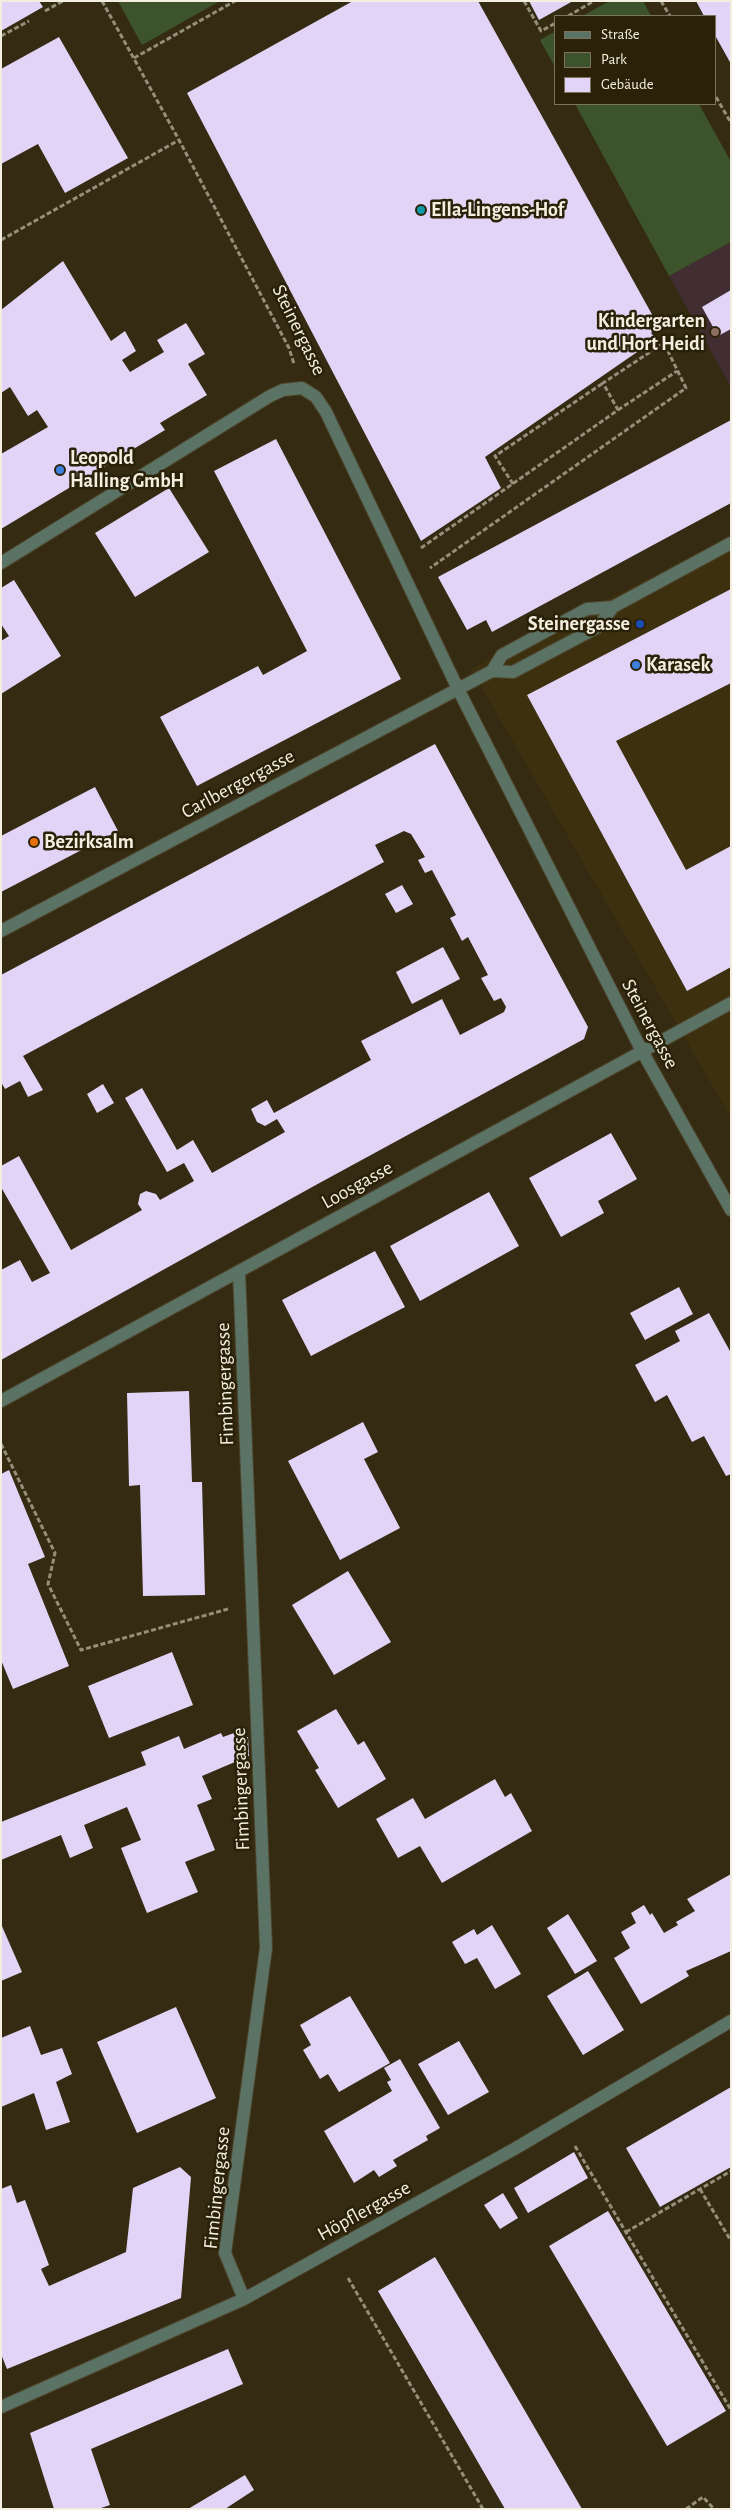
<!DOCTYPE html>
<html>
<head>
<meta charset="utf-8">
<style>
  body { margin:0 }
  #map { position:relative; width:732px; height:2510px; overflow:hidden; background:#342b12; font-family:"Alegreya Sans",sans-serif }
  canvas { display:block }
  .frame { position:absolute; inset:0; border:2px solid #f4eee0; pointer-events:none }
  .legend { position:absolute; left:554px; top:15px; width:162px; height:90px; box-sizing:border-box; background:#2a2108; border:1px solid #7b735e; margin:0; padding:6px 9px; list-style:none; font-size:15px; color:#f4eee0 }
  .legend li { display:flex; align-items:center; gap:10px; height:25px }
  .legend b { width:25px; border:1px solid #7b735e }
</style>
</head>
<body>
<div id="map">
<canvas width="732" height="2510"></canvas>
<div class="frame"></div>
<ul class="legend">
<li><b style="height:6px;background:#5b7364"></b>Straße</li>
<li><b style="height:14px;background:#3c532c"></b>Park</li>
<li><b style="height:14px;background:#e2d4f7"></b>Gebäude</li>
</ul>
</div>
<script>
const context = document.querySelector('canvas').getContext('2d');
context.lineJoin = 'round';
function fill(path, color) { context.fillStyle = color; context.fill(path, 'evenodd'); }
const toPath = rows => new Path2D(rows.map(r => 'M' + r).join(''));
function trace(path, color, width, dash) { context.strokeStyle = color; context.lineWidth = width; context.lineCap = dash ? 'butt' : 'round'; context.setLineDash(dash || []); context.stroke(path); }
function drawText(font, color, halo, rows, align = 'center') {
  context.font = font + ' "Alegreya Sans",sans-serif'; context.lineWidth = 5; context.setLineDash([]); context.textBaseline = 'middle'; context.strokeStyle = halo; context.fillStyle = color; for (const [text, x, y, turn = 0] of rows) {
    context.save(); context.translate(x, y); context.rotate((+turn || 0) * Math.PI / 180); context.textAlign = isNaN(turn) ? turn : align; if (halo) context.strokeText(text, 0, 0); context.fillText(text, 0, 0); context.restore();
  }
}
fill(toPath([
  [731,536,731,1118,471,669]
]), '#3c300f');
fill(toPath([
  [731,242,731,387,669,276]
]), '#412d32');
fill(toPath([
  [118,1,220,1,142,45],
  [610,1,643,1,651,16,582,16],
  [556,31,556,69,540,40],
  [575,104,699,104,731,162,731,242,669,276]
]), '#3c532c');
fill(toPath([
  [1,1,39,1,43,7,1,31],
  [353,1,478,1,659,327,651,333,656,339,485,457,501,488,421,541,187,93],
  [529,1,573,1,539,20],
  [696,1,731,1,731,64,716,37,716,16,704,16],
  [59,37,128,158,65,193,38,144,1,164,1,69],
  [63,261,111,341,125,331,136,351,122,360,130,372,164,352,157,340,186,323,205,354,188,364,207,395,160,423,165,430,1,529,1,454,48,427,37,410,28,416,10,387,1,393,1,310],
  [731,290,731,329,718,336,702,307],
  [731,420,731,503,492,632,486,620,467,630,438,577],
  [276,439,401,679,197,786,160,717,258,666,263,675,307,651,214,471],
  [169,488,209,552,135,597,95,533],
  [14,580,61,656,1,694,1,641,9,636,1,624,1,588],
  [731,589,731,683,616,741,686,870,731,846,731,967,687,991,527,695],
  [435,744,588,1027,584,1039,314,1186,1,1360,1,1270,20,1260,32,1282,50,1273,1,1187,1,1166,19,1156,71,1250,142,1210,138,1204,140,1194,146,1191,156,1194,160,1200,194,1181,184,1163,167,1172,125,1098,142,1088,177,1150,193,1140,212,1173,285,1132,277,1119,265,1126,257,1122,251,1109,267,1100,274,1113,371,1060,361,1041,442,999,460,1035,504,1012,506,1007,501,998,494,1001,481,978,488,975,468,937,462,941,450,918,456,915,432,870,425,873,418,860,425,857,411,834,404,831,375,845,384,862,23,1056,43,1090,28,1097,20,1081,5,1089,1,1082,1,975],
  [95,787,118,831,1,892,1,836],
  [402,885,413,904,396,913,385,894],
  [443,947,460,979,412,1004,396,972],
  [103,1084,114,1103,97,1113,87,1094],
  [611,1133,637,1179,598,1201,604,1213,561,1237,529,1178],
  [489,1192,519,1246,420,1301,390,1246],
  [375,1251,405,1307,311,1356,282,1300],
  [679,1287,693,1314,645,1340,630,1313],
  [709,1313,731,1353,731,1474,726,1476,704,1436,692,1442,667,1395,655,1402,635,1365,680,1341,675,1331],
  [189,1391,192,1482,202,1482,205,1595,143,1596,140,1485,129,1486,127,1393],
  [363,1422,378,1452,364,1459,400,1528,340,1560,288,1461],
  [9,1470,45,1557,28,1564,69,1666,13,1689,1,1660,1,1474],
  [348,1571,391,1642,334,1675,292,1605],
  [172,1652,193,1705,109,1738,88,1686],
  [336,1709,358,1745,364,1741,386,1779,338,1808,315,1770,319,1768,297,1731],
  [221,1733,223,1737,234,1733,240,1738,248,1737,249,1756,202,1776,212,1799,197,1805,215,1850,185,1862,198,1892,147,1913,121,1848,141,1840,127,1807,84,1825,93,1848,70,1858,61,1835,1,1860,1,1822,146,1765,141,1752,179,1736,184,1749],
  [495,1779,505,1797,511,1793,532,1831,442,1883,420,1846,398,1858,376,1819,413,1798,425,1819],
  [731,1874,731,1951,686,1971,689,1976,641,2004,614,1958,630,1948,621,1932,636,1923,631,1913,644,1905,650,1915,652,1913,664,1933,678,1925,676,1922,695,1911,687,1899],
  [568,1914,597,1961,575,1974,547,1928],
  [1,1924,22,1972,1,1981],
  [492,1925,521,1974,495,1989,477,1958,465,1964,452,1942,474,1929,477,1935],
  [588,1971,624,2030,583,2055,547,1996],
  [350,1996,390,2063,339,2092,328,2074,320,2079,303,2050,311,2045,300,2025],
  [176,2007,216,2098,137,2133,97,2042],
  [30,2026,41,2055,62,2048,72,2074,56,2082,70,2122,46,2130,34,2093,1,2107,1,2038],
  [459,2041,489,2092,448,2115,418,2064],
  [400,2059,440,2128,426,2136,428,2140,393,2160,397,2166,379,2177,374,2170,354,2183,324,2131,392,2091,387,2082,391,2080,384,2068],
  [731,2087,731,2167,660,2207,626,2148],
  [574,2152,588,2178,528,2213,514,2188],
  [180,2167,191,2177,181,2298,7,2369,1,2354,1,2189,11,2185,17,2203,25,2200,49,2265,41,2269,49,2286,126,2252,133,2188],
  [503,2193,518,2218,500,2229,484,2205],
  [608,2211,726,2411,667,2446,549,2246],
  [435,2257,482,2337,582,2509,505,2509,464,2438,378,2291],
  [228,2349,243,2384,91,2449,110,2505,98,2509,54,2509,30,2433],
  [245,2475,254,2490,225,2509,188,2509]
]), '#e2d4f7');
const minor = toPath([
  [1,563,270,396,283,390,302,388,316,397,326,412,458,689,642,1051,731,1210],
  [492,671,513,672,598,627,613,607],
  [1,931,492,671,502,655,587,609,613,607,731,543],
  [239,1271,266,1948,225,2253,244,2299],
  [1,1401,731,1003],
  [1,2407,244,2299,516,2148,731,2021]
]);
trace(minor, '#4f462f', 14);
trace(toPath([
  [102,1,179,140,289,348,294,364],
  [524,1,541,31,556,23],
  [661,1,670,16],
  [45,11,63,1],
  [568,16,594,1],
  [1,36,29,21],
  [134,58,235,1],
  [716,97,731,123],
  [1,240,179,140],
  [618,410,677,371],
  [513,484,495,456,603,383],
  [421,548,618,410,603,383,664,343,686,388,430,568],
  [1,1444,55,1553,48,1584,81,1650,228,1609],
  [575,2146,731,2410],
  [700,2189,731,2241],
  [626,2232,731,2171],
  [348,2278,483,2509],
  [686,2509,703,2497,714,2509]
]), '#968e7b', 3, [5, 2.5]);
trace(minor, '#5b7364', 12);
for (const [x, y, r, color] of [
  [421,210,5,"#0f9aa8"],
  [715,332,5,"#8d6e63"],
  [60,470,5,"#3f7fe0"],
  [640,624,5,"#1a4fb4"],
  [636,665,5,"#3f7fe0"],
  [34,842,5,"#e8710a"]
]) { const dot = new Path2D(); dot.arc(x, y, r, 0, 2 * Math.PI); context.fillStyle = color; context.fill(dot); trace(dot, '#2a2108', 2); }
drawText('bold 20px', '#f4eee0', '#2a2108', [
  ["Ella-Lingens-Hof",431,210],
  ["Kindergarten",705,321,"right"],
  ["und Hort Heidi",705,344,"right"],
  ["Leopold",70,458],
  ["Halling GmbH",70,481],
  ["Steinergasse",630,624,"right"],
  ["Karasek",646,665],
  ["Bezirksalm",44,842]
], 'left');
drawText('20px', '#f4eee0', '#2a2108', [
  ["Steinergasse",299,330,64],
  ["Carlbergergasse",238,784,-28],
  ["Steinergasse",650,1024,62],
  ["Loosgasse",357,1185,-29],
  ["Fimbingergasse",225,1384,-92],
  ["Fimbingergasse",241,1789,-92],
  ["Fimbingergasse",217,2188,-84],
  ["Höpflergasse",364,2211,-29]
]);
</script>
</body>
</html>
